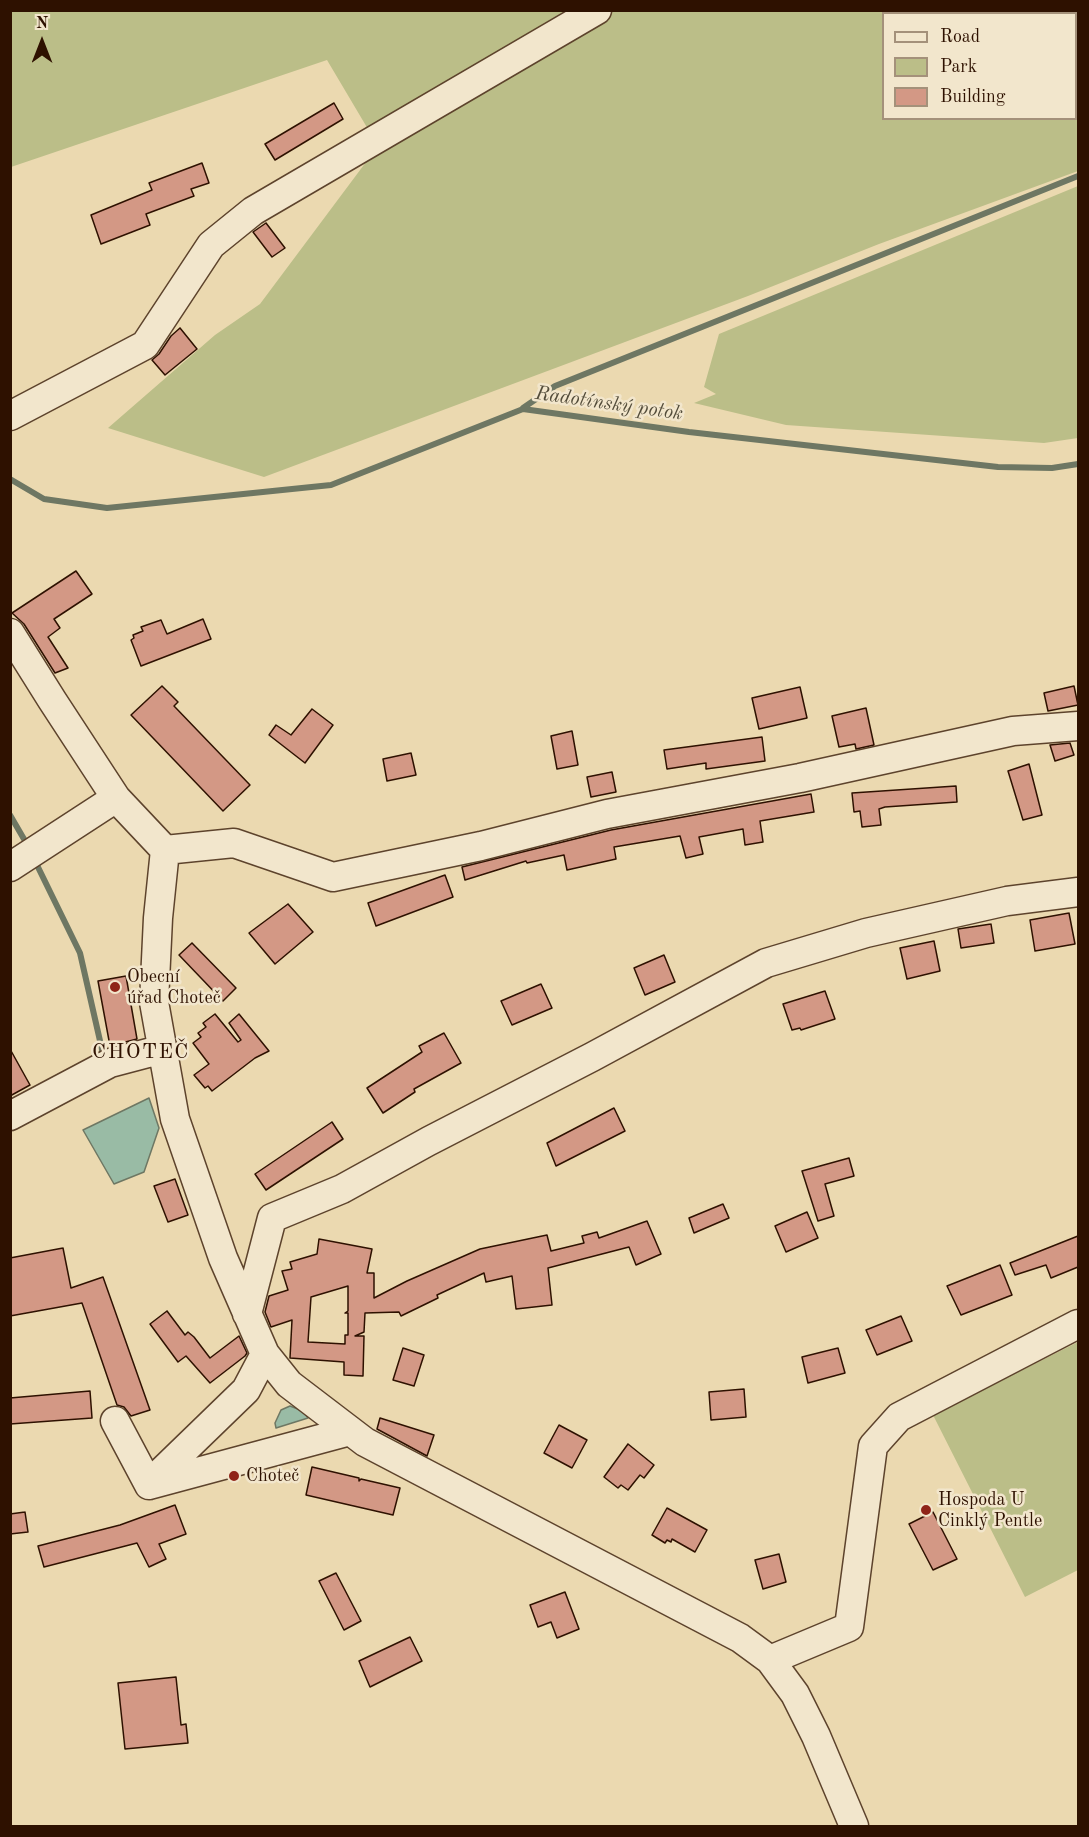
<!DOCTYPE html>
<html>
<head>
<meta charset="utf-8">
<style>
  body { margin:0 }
  #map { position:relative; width:1089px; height:1837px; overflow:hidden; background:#ebd9b0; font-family:"Old Standard TT",serif }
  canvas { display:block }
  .frame { position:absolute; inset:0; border:12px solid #2e1100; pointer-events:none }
  .legend { position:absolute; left:882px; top:12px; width:195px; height:108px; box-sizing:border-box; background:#f2e6cc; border:2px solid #a4917a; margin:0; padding:8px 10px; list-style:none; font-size:18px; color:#2e1100 }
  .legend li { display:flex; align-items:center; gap:12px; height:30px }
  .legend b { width:30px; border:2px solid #a4917a }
  .north { position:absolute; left:12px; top:12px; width:60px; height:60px; -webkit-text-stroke:4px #f2e6cc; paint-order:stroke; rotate:0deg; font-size:16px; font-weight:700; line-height:24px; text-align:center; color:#2e1100 }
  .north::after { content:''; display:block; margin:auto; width:21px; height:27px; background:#2e1100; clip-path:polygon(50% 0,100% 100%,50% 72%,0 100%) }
</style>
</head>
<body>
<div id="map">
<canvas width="1089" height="1837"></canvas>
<div class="frame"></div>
<ul class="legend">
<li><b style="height:8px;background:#f2e6cc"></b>Road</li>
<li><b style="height:16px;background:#bbbe88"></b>Park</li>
<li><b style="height:16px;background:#d39885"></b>Building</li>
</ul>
<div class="north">N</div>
</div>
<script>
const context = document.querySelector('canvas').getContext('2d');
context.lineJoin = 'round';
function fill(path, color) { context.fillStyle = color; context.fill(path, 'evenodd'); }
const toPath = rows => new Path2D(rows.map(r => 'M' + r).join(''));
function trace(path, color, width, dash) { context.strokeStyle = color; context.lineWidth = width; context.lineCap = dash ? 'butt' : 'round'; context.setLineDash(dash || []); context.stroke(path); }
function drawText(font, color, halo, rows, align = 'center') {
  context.font = font + ' "Old Standard TT",serif'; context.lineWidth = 5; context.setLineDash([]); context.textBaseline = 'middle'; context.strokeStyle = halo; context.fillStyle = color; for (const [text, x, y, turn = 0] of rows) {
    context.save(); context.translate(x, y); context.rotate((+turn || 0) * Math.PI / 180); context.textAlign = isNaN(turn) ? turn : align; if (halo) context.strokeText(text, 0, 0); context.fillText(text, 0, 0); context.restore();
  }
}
fill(toPath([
  [10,11,1078,11,1078,171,879,244,748,296,264,477,108,428,215,335,260,304,378,146,327,60,11,167],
  [884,14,1076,14,1076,118,884,118],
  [1078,186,1078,438,1044,443,786,425,694,403,716,394,704,387,719,334],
  [1078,1342,1078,1570,1025,1597,933,1415]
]), '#bbbe88');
const water = toPath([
  [149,1098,159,1128,144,1172,114,1184,83,1130,149,1098],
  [290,1406,303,1411,308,1418,276,1428,275,1423,281,1410,290,1406]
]);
fill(water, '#99bba5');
trace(water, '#6e7763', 1.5);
trace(toPath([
  [523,408,555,386,1078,176],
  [10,479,44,499,107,508,331,485,523,409,689,432,998,467,1052,468,1078,464],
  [10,815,28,846],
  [35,861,80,953,103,1054]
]), '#6e7763', 6);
const building = toPath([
  [334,103,343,119,275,160,265,144,334,103],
  [202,163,209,183,191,189,194,196,146,214,150,225,101,244,91,215,152,190,149,183,202,163],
  [266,223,285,248,272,257,253,232,266,223],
  [180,328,197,349,165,375,152,360,159,354,171,336,180,328],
  [76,571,92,594,54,619,60,628,48,637,68,668,55,673,24,624,12,613,76,571],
  [203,619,211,639,141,666,131,640,134,638,133,635,143,631,141,627,161,620,167,634,203,619],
  [162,686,178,702,174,706,250,785,223,811,131,715,162,686],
  [1074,686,1078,705,1048,711,1044,693,1074,686],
  [800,687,807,718,759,729,752,698,800,687],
  [866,708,874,745,856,749,855,744,839,747,832,716,866,708],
  [312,709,333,725,305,763,269,735,276,725,291,735,312,709],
  [572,731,578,765,557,769,551,736,572,731],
  [762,737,765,761,706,769,706,763,667,769,664,750,762,737],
  [1070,743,1074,755,1055,761,1050,745,1070,743],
  [411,753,416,775,387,781,383,759,411,753],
  [1029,764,1042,815,1023,820,1008,771,1029,764],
  [612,772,616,792,591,797,587,777,612,772],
  [956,786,957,802,885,807,879,809,881,825,862,827,860,811,854,812,852,793,956,786],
  [811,794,814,812,760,821,763,842,745,845,743,829,699,837,703,854,686,858,680,836,614,847,616,859,567,870,564,855,527,863,526,861,465,880,462,867,611,830,811,794],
  [445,875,453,897,376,926,368,903,445,875],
  [288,904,313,932,275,964,249,933,288,904],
  [1069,913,1075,944,1035,951,1030,920,1069,913],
  [991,924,994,943,961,948,958,929,991,924],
  [934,941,940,971,907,979,900,948,934,941],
  [192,943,236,988,223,1001,179,955,192,943],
  [664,955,675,982,645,995,634,968,664,955],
  [126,976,137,1039,110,1046,98,981,126,976],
  [541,984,552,1008,512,1025,501,1001,541,984],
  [825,991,835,1019,801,1030,800,1028,792,1030,783,1004,825,991],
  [215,1014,238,1042,241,1040,229,1023,239,1014,269,1051,255,1058,212,1091,208,1086,205,1088,194,1075,209,1064,193,1043,201,1037,198,1033,206,1027,203,1023,215,1014],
  [444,1033,461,1063,414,1089,415,1092,383,1113,367,1088,422,1052,419,1046,444,1033],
  [10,1049,30,1085,10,1096,10,1049],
  [614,1108,625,1131,556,1166,547,1143,614,1108],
  [332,1122,343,1139,266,1190,255,1174,332,1122],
  [849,1158,854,1176,825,1184,834,1216,818,1221,802,1171,849,1158],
  [175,1179,188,1215,168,1222,154,1186,175,1179],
  [723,1204,729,1218,694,1233,689,1218,723,1204],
  [807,1212,818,1238,786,1252,775,1226,807,1212],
  [647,1221,661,1254,636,1265,629,1247,548,1268,552,1305,516,1309,512,1276,486,1282,484,1273,437,1295,438,1298,401,1316,399,1312,365,1313,364,1332,355,1336,364,1336,363,1376,344,1375,344,1362,290,1358,292,1320,271,1327,265,1312,269,1296,288,1290,282,1271,292,1269,290,1262,317,1254,319,1239,372,1249,367,1273,374,1273,374,1298,407,1281,480,1249,547,1235,551,1251,584,1243,582,1236,597,1232,599,1238,647,1221],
  [348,1286,348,1311,345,1313,348,1313,348,1335,345,1335,345,1344,308,1342,311,1297,348,1286],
  [1078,1236,1078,1267,1051,1278,1046,1265,1015,1275,1010,1263,1078,1236],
  [63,1248,71,1288,103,1277,150,1410,131,1416,124,1407,117,1405,82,1303,10,1316,10,1258,63,1248],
  [1000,1265,1012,1295,961,1315,947,1286,1000,1265],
  [167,1311,185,1335,188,1332,194,1337,210,1358,239,1336,247,1353,245,1356,210,1383,186,1356,178,1362,150,1324,167,1311],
  [901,1316,912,1341,877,1355,866,1330,901,1316],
  [403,1348,424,1355,414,1386,393,1380,403,1348],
  [838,1348,845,1373,808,1383,802,1357,838,1348],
  [744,1389,746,1417,711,1420,709,1392,744,1389],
  [90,1391,92,1418,10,1424,10,1398,90,1391],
  [380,1418,434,1435,427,1456,377,1429,380,1418],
  [559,1425,587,1440,572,1468,544,1453,559,1425],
  [628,1444,654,1465,644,1478,640,1475,628,1490,621,1485,618,1488,604,1477,628,1444],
  [312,1467,359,1478,359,1481,361,1479,400,1488,393,1515,306,1495,312,1467],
  [175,1505,186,1534,159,1544,166,1559,149,1567,137,1543,44,1567,38,1546,120,1525,175,1505],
  [667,1508,707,1530,695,1552,672,1539,671,1542,667,1540,665,1543,652,1535,667,1508],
  [25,1512,28,1532,10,1534,10,1514,25,1512],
  [933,1512,957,1559,933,1570,909,1524,933,1512],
  [779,1554,786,1582,763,1589,755,1560,779,1554],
  [336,1573,361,1621,344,1630,319,1581,336,1573],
  [565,1592,579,1629,557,1638,551,1622,538,1627,530,1605,565,1592],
  [410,1637,422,1661,370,1687,359,1661,410,1637],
  [176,1677,181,1725,186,1724,188,1743,125,1749,118,1683,176,1677]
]);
fill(building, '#d39885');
trace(building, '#2e1100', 1.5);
const minor = toPath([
  [10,416,145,345,211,245,253,211,597,10],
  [10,633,52,700,116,798,165,850,158,918,154,1002,175,1119,223,1258,265,1354,289,1384,365,1442,740,1638,770,1660,795,1694,816,1736,854,1826],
  [165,850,234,843,333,877,481,846,607,814,800,778,1013,731,1078,726],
  [10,867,116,798],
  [10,1116,110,1063,163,1049],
  [247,1314,272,1218,342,1189,429,1141,592,1057,766,963,866,933,1007,901,1078,892],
  [115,1421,149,1485],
  [150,1483,246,1390,265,1354],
  [149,1485,350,1431],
  [770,1660,849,1627,873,1446,899,1417,1078,1324]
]);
trace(minor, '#5d432c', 31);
trace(minor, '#f2e6cc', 28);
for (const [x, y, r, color] of [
  [115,987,6,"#8f2418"],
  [234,1476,6,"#8f2418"],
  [926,1510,6,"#8f2418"]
]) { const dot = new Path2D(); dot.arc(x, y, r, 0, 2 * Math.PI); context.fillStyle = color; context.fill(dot); trace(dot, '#f2e6cc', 2); }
drawText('18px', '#2e1100', '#f2e6cc', [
  ["Obecní",127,977],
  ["úřad Choteč",127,998],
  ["Choteč",246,1476],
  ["Hospoda U",938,1500],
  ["Cinklý Pentle",938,1521]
], 'left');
drawText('italic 20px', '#534c3a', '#f2e6cc', [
  ["Radotínský potok",609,404,8]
]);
context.letterSpacing = '1.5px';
drawText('21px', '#2e1100', '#f2e6cc', [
  ["CHOTEČ",141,1052]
]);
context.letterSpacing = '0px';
</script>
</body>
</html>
